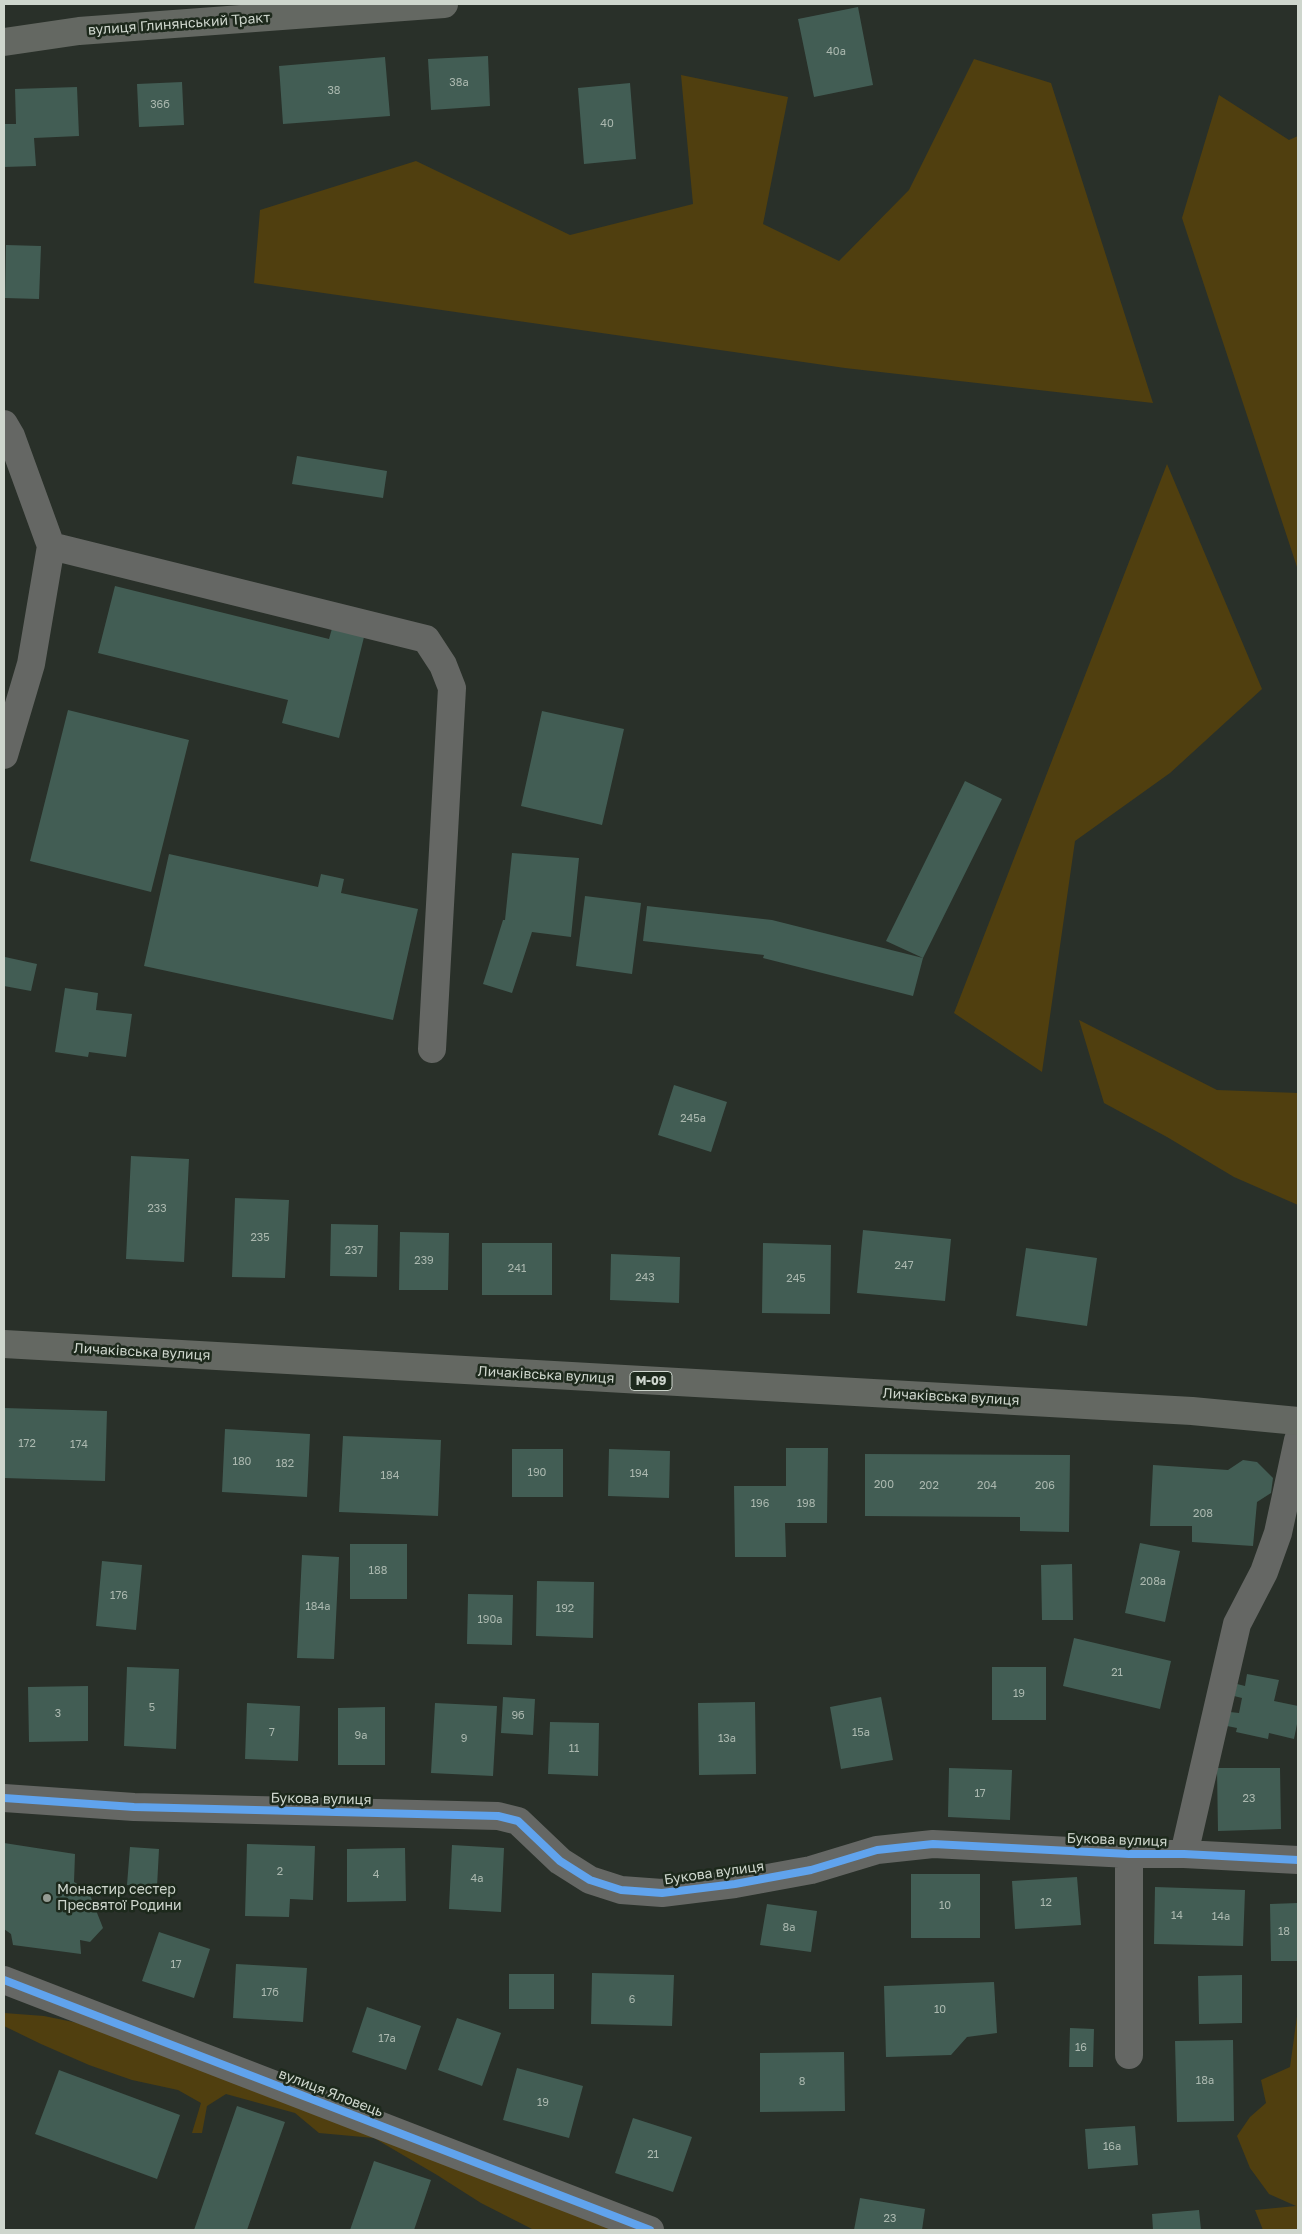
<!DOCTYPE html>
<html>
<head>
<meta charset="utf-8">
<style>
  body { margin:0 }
  #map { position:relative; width:1302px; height:2234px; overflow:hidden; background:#293029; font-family:"Golos Text",sans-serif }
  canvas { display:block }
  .frame { position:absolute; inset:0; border:5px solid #ced6cd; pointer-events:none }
</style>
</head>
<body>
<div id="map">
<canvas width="1302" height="2234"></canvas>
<div class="frame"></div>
</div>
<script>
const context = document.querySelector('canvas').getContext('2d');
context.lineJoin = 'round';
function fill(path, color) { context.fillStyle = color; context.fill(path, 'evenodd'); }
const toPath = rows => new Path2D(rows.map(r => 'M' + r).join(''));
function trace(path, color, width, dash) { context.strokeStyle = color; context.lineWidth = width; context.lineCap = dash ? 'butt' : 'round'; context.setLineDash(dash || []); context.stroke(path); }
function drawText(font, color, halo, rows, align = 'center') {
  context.font = font + ' "Golos Text",sans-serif'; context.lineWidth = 5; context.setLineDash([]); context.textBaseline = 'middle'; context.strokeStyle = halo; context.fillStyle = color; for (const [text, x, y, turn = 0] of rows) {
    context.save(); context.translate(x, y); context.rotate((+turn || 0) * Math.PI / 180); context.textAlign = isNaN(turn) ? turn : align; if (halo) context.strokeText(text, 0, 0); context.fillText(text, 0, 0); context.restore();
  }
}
fill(toPath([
  [974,59,1051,83,1153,403,845,368,254,283,260,210,416,161,570,235,693,204,681,75,788,97,763,224,839,261,909,190],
  [1219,95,1289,140,1298,136,1298,570,1182,218],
  [1167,464,1262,689,1170,773,1075,841,1042,1072,954,1013],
  [1079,1020,1217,1090,1298,1093,1298,1205,1234,1177,1167,1137,1104,1103],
  [1298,2009,1298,2230,1263,2230,1255,2210,1296,2206,1269,2194,1250,2168,1237,2136,1250,2117,1266,2103,1261,2080,1290,2067],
  [4,2013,44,2016,88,2025,648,2230,534,2230,481,2203,437,2175,374,2138,319,2133,295,2113,226,2094,207,2106,202,2133,192,2133,201,2103,178,2090,132,2080,89,2065,41,2044,4,2026]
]), '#503f0f');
fill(toPath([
  [858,7,873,85,814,97,798,19],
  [488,56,490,106,431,110,428,59],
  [385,57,390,116,283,124,279,66],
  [182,82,184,125,139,127,137,84],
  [630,83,636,159,584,164,578,88],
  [77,87,79,136,34,138,36,166,4,167,4,124,16,124,15,89],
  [6,245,41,246,39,299,5,298],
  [297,456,387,471,383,498,292,484],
  [115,586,329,639,333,625,365,633,339,738,282,723,288,700,98,653],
  [68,710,189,740,151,892,30,861],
  [542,711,624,729,602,825,521,806],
  [965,781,1002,799,923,958,886,941],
  [512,853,579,858,571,937,532,932,512,993,483,984,503,920,505,920],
  [169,854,318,887,321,874,344,879,341,893,418,909,393,1020,144,966],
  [585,896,641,903,632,974,576,966],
  [647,906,772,920,923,958,913,996,763,958,764,955,643,941],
  [5,957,37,964,31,991,4,986],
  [65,988,98,993,96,1010,132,1014,126,1057,89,1052,88,1057,55,1052],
  [674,1085,727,1102,711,1152,658,1135],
  [131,1156,189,1159,184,1262,126,1259],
  [235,1198,289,1200,285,1278,232,1277],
  [331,1224,378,1225,377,1277,330,1276],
  [863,1230,951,1239,945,1301,857,1293],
  [400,1232,449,1233,448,1290,399,1290],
  [482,1243,552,1243,552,1295,482,1295],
  [763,1243,831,1245,830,1314,762,1313],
  [1026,1248,1097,1258,1087,1326,1016,1316],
  [611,1254,680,1257,679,1303,610,1300],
  [4,1408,107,1411,105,1481,4,1478],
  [225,1429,310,1434,307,1497,222,1492],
  [343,1436,441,1440,438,1516,339,1512],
  [786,1448,828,1448,827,1523,785,1523,786,1557,735,1557,734,1486,786,1486],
  [512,1449,563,1449,563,1497,512,1497],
  [609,1449,670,1451,669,1498,608,1496],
  [865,1454,1070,1455,1069,1532,1020,1531,1020,1517,865,1516],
  [1243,1460,1257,1462,1273,1478,1271,1493,1257,1502,1253,1546,1192,1542,1192,1526,1150,1526,1153,1465,1228,1470],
  [1140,1543,1180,1551,1165,1622,1125,1613],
  [350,1544,407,1544,407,1599,350,1599],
  [302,1555,339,1557,334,1659,297,1658],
  [102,1561,142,1565,136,1630,96,1626],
  [1072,1564,1073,1620,1042,1620,1041,1565],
  [537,1581,594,1582,593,1638,536,1636],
  [468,1594,513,1595,512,1645,467,1644],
  [1074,1638,1171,1661,1160,1709,1063,1686],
  [127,1667,179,1669,176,1749,124,1746],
  [992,1667,1046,1667,1046,1720,992,1720],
  [1247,1674,1279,1680,1274,1701,1298,1706,1298,1719,1294,1739,1269,1733,1268,1739,1236,1732,1237,1728,1227,1726,1230,1712,1239,1713,1242,1698,1234,1696,1237,1684,1245,1686],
  [88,1686,88,1741,29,1742,28,1687],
  [503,1697,535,1699,533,1735,501,1733],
  [881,1697,893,1760,841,1769,830,1707],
  [755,1702,756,1774,699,1775,698,1703],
  [247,1703,300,1706,298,1761,245,1759],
  [435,1703,497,1706,493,1776,431,1773],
  [385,1707,385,1765,338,1765,338,1708],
  [550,1722,599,1723,598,1776,548,1774],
  [949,1768,1012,1770,1010,1820,948,1817],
  [1217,1768,1280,1768,1281,1829,1218,1831],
  [4,1843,75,1854,74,1882,88,1890,103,1928,90,1942,80,1940,81,1954,13,1945,11,1934,4,1929],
  [247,1844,315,1846,313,1900,290,1899,289,1917,245,1916],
  [452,1845,504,1848,501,1912,449,1909],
  [130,1847,159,1849,157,1887,127,1885],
  [405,1848,406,1901,347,1902,347,1849],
  [911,1874,980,1874,980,1938,911,1938],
  [1077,1877,1081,1925,1015,1929,1012,1881],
  [1155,1887,1245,1890,1243,1946,1154,1944],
  [1298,1903,1298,1961,1271,1961,1270,1904],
  [767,1904,817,1911,811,1952,760,1945],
  [159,1932,210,1949,194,1998,142,1981],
  [236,1964,307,1968,303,2022,233,2018],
  [592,1973,674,1975,672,2026,591,2024],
  [509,1974,554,1974,554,2009,509,2009],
  [1242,1975,1242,2023,1199,2024,1198,1976],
  [994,1982,997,2033,967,2037,951,2055,886,2057,884,1986],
  [367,2007,421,2026,406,2070,352,2052],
  [457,2018,501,2033,482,2086,438,2070],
  [1070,2028,1094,2029,1093,2067,1069,2067],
  [1233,2040,1234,2121,1177,2122,1175,2041],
  [844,2052,845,2111,760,2112,760,2053],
  [517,2068,583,2086,569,2138,503,2120],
  [59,2070,180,2115,157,2179,35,2134],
  [237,2106,285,2122,247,2230,194,2230],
  [633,2118,692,2137,673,2192,615,2173],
  [1135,2126,1138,2165,1088,2169,1085,2129],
  [374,2161,431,2180,414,2230,350,2230],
  [860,2198,925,2209,922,2230,854,2230],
  [1199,2210,1201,2230,1153,2230,1152,2214]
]), '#425d54');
trace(toPath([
  [4,424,11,436,51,546,31,664,4,755],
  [51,546,426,639,443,665,452,688,432,1049],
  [4,1798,134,1807,498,1816,518,1821,560,1861,590,1880,621,1890,662,1893,735,1884,811,1870,877,1850,933,1844,1129,1854,1184,1854,1298,1860],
  [1129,1854,1129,2055],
  [1184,1854,1237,1624,1264,1572,1278,1533,1298,1440],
  [4,1980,650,2230]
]), '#656764', 28);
trace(toPath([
  [4,42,79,31,444,4],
  [4,1344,1192,1411,1298,1421]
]), '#646862', 28);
trace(toPath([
  [4,1798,134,1807,498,1816,518,1821,560,1861,590,1880,621,1890,662,1893,735,1884,811,1870,877,1850,933,1844,1129,1854,1184,1854,1298,1860],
  [4,1980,650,2230]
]), '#60a3ed', 8);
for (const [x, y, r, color] of [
  [47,1898,5,"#949c94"]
]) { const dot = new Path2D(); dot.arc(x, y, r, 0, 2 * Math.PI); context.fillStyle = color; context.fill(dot); trace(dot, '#1d291c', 2); }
drawText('11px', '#abb8af', null, [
  ["40а",836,52],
  ["38а",459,83],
  ["38",334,91],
  ["36б",160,105],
  ["40",607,124],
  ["245а",693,1119],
  ["233",157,1209],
  ["235",260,1238],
  ["237",354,1251],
  ["239",424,1261],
  ["247",904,1266],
  ["241",517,1269],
  ["243",645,1278],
  ["245",796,1279],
  ["172",27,1444],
  ["174",79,1445],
  ["180",242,1462],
  ["182",285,1464],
  ["190",537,1473],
  ["194",639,1474],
  ["184",390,1476],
  ["200",884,1485],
  ["202",929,1486],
  ["204",987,1486],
  ["206",1045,1486],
  ["196",760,1504],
  ["198",806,1504],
  ["208",1203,1514],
  ["188",378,1571],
  ["208а",1153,1582],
  ["176",119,1596],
  ["184а",318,1607],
  ["192",565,1609],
  ["190а",490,1620],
  ["21",1117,1673],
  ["19",1019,1694],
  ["5",152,1708],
  ["3",58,1714],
  ["9б",518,1716],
  ["7",272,1733],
  ["15а",861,1733],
  ["9а",361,1736],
  ["9",464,1739],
  ["13а",727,1739],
  ["11",574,1749],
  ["17",980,1794],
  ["23",1249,1799],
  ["2",280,1872],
  ["4",376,1875],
  ["4а",477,1879],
  ["12",1046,1903],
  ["10",945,1906],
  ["14",1177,1916],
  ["14а",1221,1917],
  ["8а",789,1928],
  ["18",1284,1932],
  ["17",176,1965],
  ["17б",270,1993],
  ["6",632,2000],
  ["10",940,2010],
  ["17а",387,2039],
  ["16",1081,2048],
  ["18а",1205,2081],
  ["8",802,2082],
  ["19",543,2103],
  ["16а",1112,2147],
  ["21",653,2155],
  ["23",890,2219]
]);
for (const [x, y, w] of [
  [651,1381,42]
]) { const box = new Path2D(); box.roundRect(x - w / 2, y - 9.5, w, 19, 4); context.fillStyle = '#1d291c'; context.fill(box); trace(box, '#ced6cd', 1); }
drawText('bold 12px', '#ced6cd', null, [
  ["М-09",651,1381]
]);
drawText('14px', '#ced6cd', '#1d291c', [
  ["вулиця Глинянський Тракт",179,24,-4],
  ["Личаківська вулиця",142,1352,3],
  ["Личаківська вулиця",546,1375,3],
  ["Личаківська вулиця",951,1397,3],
  ["Букова вулиця",321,1799,1],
  ["Букова вулиця",1117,1840,2],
  ["Букова вулиця",714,1873,-8],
  ["вулиця Яловець",331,2093,21]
]);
drawText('14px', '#ced6cd', '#1d291c', [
  ["Монастир сестер",57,1890],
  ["Пресвятої Родини",57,1906]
], 'left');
</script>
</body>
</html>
